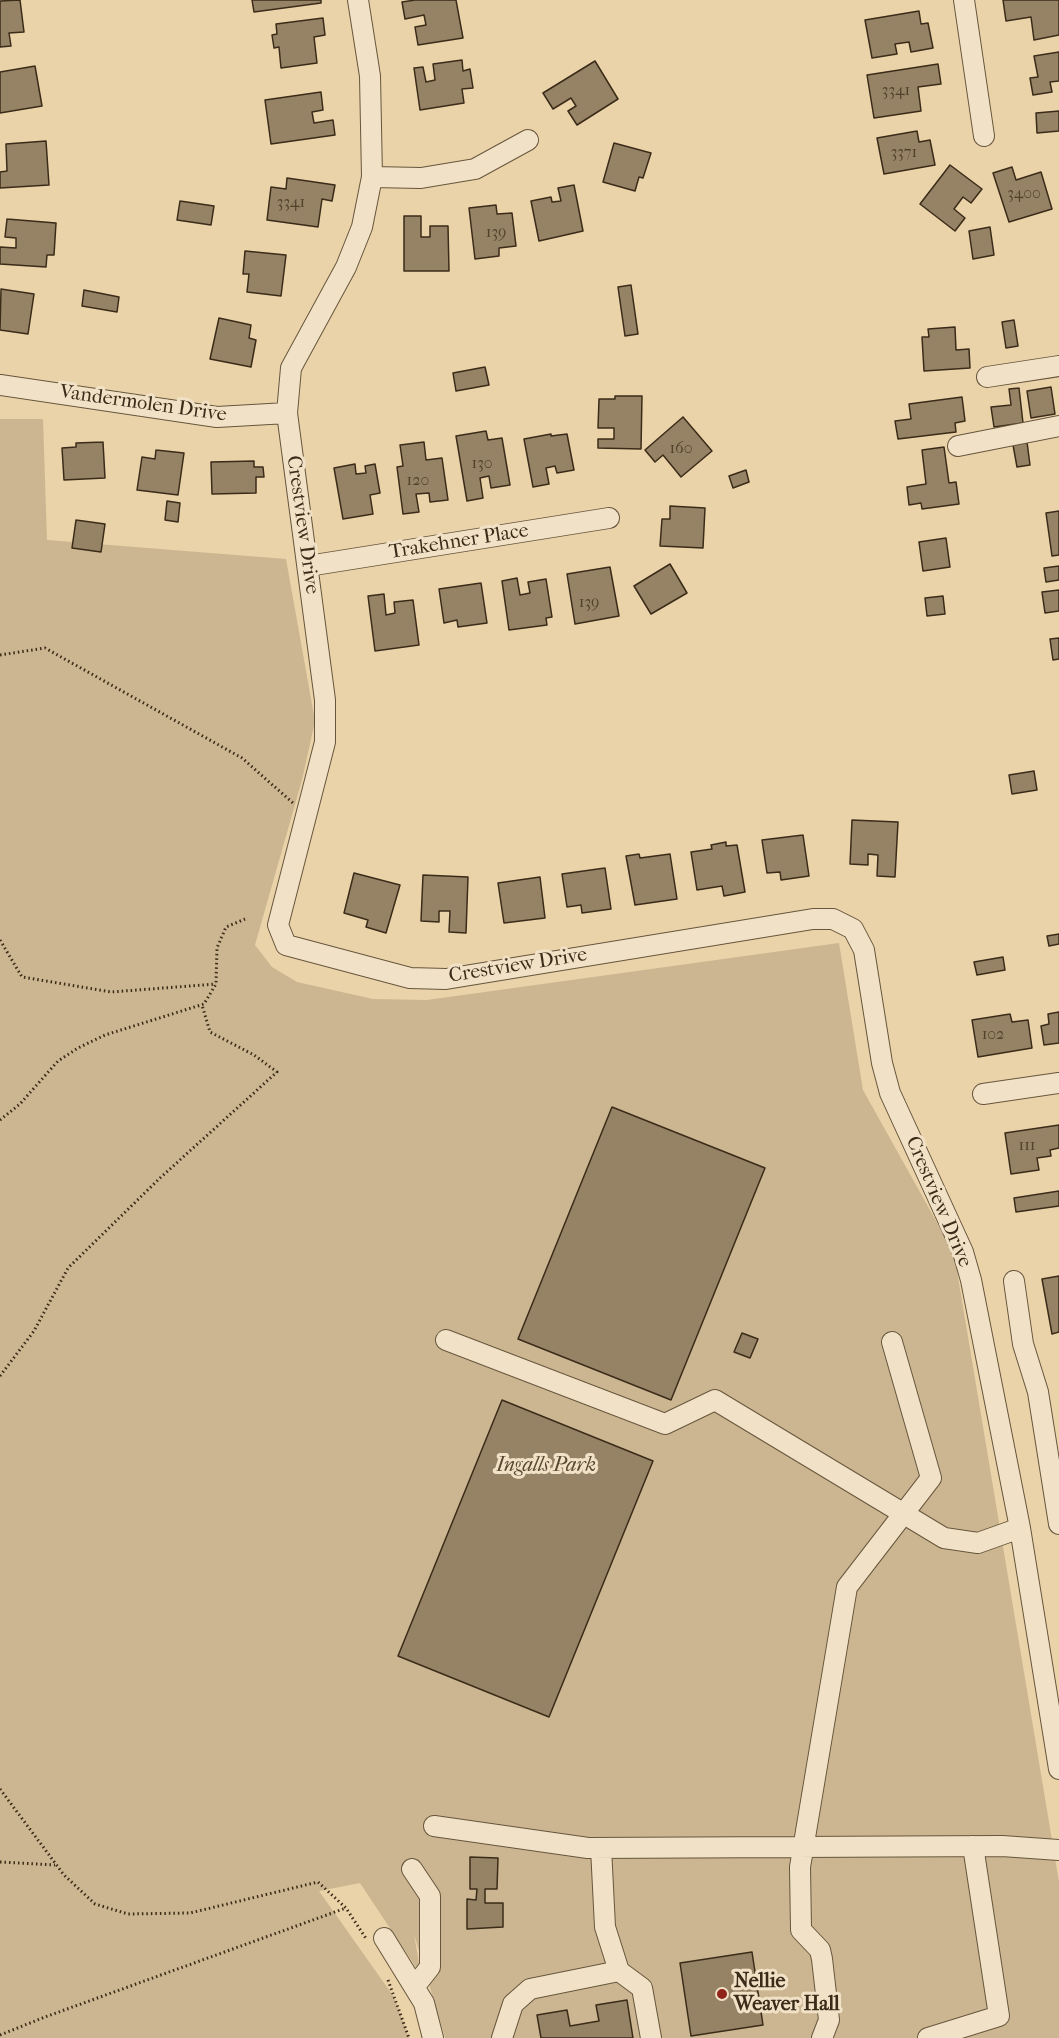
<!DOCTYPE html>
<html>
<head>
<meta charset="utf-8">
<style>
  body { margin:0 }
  canvas { display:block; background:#ead2a9 }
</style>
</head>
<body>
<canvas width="1059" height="2038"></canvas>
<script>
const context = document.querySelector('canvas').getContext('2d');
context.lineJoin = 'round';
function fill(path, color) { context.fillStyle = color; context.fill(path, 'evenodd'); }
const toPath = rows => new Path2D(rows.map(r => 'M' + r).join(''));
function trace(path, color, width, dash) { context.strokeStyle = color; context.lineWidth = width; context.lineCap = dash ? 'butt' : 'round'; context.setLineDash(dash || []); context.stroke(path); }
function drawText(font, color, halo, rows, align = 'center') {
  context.font = font + ' "IM FELL French Canon",serif'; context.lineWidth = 6; context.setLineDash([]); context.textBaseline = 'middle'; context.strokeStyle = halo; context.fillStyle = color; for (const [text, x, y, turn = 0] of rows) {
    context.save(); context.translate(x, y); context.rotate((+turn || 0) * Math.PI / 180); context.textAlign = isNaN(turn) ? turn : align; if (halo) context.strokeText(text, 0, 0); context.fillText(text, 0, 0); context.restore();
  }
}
fill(toPath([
  [0,419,43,419,47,540,286,559,315,721,302,780,255,945,272,967,297,982,373,999,427,1000,839,943,863,1090,954,1253,1059,1882,1059,2038,445,2038,414,1934,421,1975,360,1883,319,1891,394,1997,409,2038,0,2038]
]), '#ccb691');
const building = toPath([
  [20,0,24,32,9,33,11,46,0,47,0,1,20,0],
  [252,0,321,0,321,3,254,12,252,0],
  [415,0,456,0,463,38,418,45,415,27,426,25,424,15,405,19,402,2,415,0],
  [1003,0,1059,0,1059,35,1034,40,1031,17,1006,21,1003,0],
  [919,11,921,24,928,23,933,48,911,52,909,42,895,44,897,54,872,58,865,20,919,11],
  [323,18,325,35,314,37,317,63,281,68,279,47,274,48,272,35,277,34,276,24,323,18],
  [1059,52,1059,81,1050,82,1052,92,1033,95,1030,78,1038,77,1034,56,1059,52],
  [462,60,463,71,470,69,473,88,462,89,464,103,420,110,414,68,423,67,426,82,435,80,433,64,462,60],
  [595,61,618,99,577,125,568,111,576,106,571,98,553,109,543,93,595,61],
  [938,64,941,84,918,87,921,111,874,118,867,75,938,64],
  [35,66,42,106,0,113,0,72,35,66],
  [321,92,323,110,312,112,314,123,333,120,335,135,271,144,265,100,321,92],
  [1059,111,1059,131,1037,133,1036,113,1059,111],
  [917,131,919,142,930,140,935,165,884,174,877,138,917,131],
  [46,141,49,185,0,188,0,172,7,171,6,144,46,141],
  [614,143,651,153,643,178,639,177,635,191,603,182,614,143],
  [950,165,982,189,971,203,963,197,954,209,965,218,955,231,920,204,950,165],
  [1012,167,1016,180,1041,172,1052,209,1009,222,993,173,1012,167],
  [287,178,335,185,332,201,322,199,318,227,267,220,271,187,286,189,287,178],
  [574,185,583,231,539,241,531,201,551,197,552,202,561,201,558,188,574,185],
  [180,201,214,206,211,225,177,220,180,201],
  [496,205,497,214,512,213,516,246,499,248,499,256,475,259,469,208,496,205],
  [404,216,421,216,421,237,430,237,430,226,448,226,449,271,404,271,404,216],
  [7,219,56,223,54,255,47,255,46,267,0,264,0,247,16,248,16,238,5,237,7,219],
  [990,227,994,255,973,259,969,231,990,227],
  [245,251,286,255,281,296,247,292,249,274,243,274,245,251],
  [631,285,638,334,625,336,618,287,631,285],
  [1,289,34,294,28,334,0,330,1,289],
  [84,290,119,297,117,312,82,306,84,290],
  [219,318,251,325,249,338,256,340,251,367,210,359,219,318],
  [1014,320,1018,346,1006,348,1002,322,1014,320],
  [955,327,956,350,969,349,970,368,924,371,922,337,929,337,928,329,955,327],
  [485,367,489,385,456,391,453,373,485,367],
  [1051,387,1055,414,1031,418,1027,391,1051,387],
  [1019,388,1023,423,994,427,991,407,1011,405,1009,389,1019,388],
  [615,396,642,396,641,449,598,448,598,439,614,439,614,428,598,428,599,399,615,399,615,396],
  [962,397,965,421,955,423,956,432,898,439,895,421,911,419,909,404,962,397],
  [683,417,712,451,681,477,663,455,655,462,645,450,683,417],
  [486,431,488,440,502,438,510,485,491,488,489,476,480,478,483,498,467,501,456,436,486,431],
  [551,434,551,436,567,434,574,470,557,473,555,466,546,468,549,484,533,487,524,439,551,434],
  [103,442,105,478,64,480,62,448,76,447,76,443,103,442],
  [424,442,426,460,442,458,448,500,430,502,429,493,416,494,419,512,403,514,397,467,403,466,400,445,424,442],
  [1027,442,1030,465,1017,467,1013,445,1027,442],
  [944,447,949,483,956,482,959,504,922,509,921,503,909,505,907,487,926,484,922,450,944,447],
  [156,450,184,453,178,495,137,490,142,457,155,459,156,450],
  [254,461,254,467,263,467,264,477,256,477,256,493,212,494,211,462,254,461],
  [355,464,356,474,366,473,365,466,375,464,380,493,370,495,373,514,343,519,334,468,355,464],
  [746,470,749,482,733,488,729,476,746,470],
  [167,501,180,503,178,522,165,520,167,501],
  [670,506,705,508,703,548,660,546,662,519,670,519,670,506],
  [1059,511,1059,555,1052,556,1046,513,1059,511],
  [76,520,105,524,101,552,72,548,76,520],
  [946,538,950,567,923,571,919,542,946,538],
  [670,564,687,593,651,614,634,586,670,564],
  [1059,566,1059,580,1046,582,1044,568,1059,566],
  [610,567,619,616,575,624,567,574,610,567],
  [517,578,520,595,530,593,528,582,546,579,552,617,546,618,547,625,509,630,502,581,517,578],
  [481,583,487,623,458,627,457,620,444,623,439,589,481,583],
  [1059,590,1059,611,1045,613,1042,592,1059,590],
  [384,594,386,615,395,613,394,602,413,600,419,645,375,651,368,596,384,594],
  [943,596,945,614,927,616,925,598,943,596],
  [1059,638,1059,659,1053,660,1050,639,1059,638],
  [1034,771,1037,790,1012,794,1009,775,1034,771],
  [852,820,898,822,895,877,877,876,878,855,868,854,868,865,850,864,852,820],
  [803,835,809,876,781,880,780,872,767,873,762,840,803,835],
  [726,842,726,846,737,845,745,892,724,896,722,886,697,890,691,852,712,849,711,845,726,842],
  [639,854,640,858,670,854,677,899,635,905,626,856,639,854],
  [605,868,611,909,582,913,581,905,567,907,562,874,605,868],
  [354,873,400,885,386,933,366,927,368,920,344,913,354,873],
  [423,875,468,877,466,933,449,932,450,911,439,911,439,922,421,921,423,875],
  [540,877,545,918,504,923,498,883,540,877],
  [1059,934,1059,944,1049,946,1047,936,1059,934],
  [1003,957,1005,970,977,975,974,962,1003,957],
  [1059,1012,1059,1043,1044,1045,1041,1026,1049,1024,1048,1014,1059,1012],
  [1010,1014,1012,1022,1028,1020,1032,1048,978,1057,972,1020,1010,1014],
  [612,1107,765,1168,671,1400,518,1339,612,1107],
  [1059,1125,1059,1148,1050,1150,1051,1156,1037,1158,1039,1170,1011,1174,1005,1133,1059,1125],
  [1059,1191,1059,1206,1016,1212,1014,1198,1059,1191],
  [1059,1276,1059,1332,1052,1334,1042,1279,1059,1276],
  [742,1333,758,1339,750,1358,734,1352,742,1333],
  [502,1400,653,1461,549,1717,398,1656,502,1400],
  [470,1857,498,1858,497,1889,485,1889,485,1903,503,1903,503,1927,467,1929,467,1899,476,1900,477,1889,470,1889,470,1857],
  [752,1952,763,2025,691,2036,680,1963,752,1952],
  [627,2000,633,2038,541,2038,537,2015,567,2010,570,2026,599,2021,596,2005,627,2000]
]);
fill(building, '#968264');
trace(building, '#3b2c19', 1.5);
const minor = toPath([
  [358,0,370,76,372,177,362,227,346,267,291,368,287,413,325,700,325,742,278,925,286,945,410,978,446,979,813,919,833,919,853,929,864,950,882,1063,890,1093,963,1252,971,1280,1020,1528,1059,1769],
  [964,0,984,136],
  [372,177,421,178,475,169,528,140],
  [987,377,1059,366],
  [0,385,217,417,287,413],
  [958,446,1059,426],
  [308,566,609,518],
  [983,1094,1059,1083],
  [1014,1281,1023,1344,1038,1392,1059,1524],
  [446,1340,665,1424,715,1400,944,1538,978,1543,1020,1528],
  [434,1826,588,1848,1002,1846,1059,1850],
  [412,1869,430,1896,430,1967,415,1986],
  [384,1938,424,2003,433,2038],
  [619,1971,642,1988,651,2038],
  [502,2038,513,2004,530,1989,619,1971,605,1927,601,1848],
  [822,2038,829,2020,822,1959,820,1950,801,1930,800,1867,847,1587,931,1478,892,1342],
  [928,2038,999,2016,973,1846]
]);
trace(minor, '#67563d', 22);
trace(toPath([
  [0,655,45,648,242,758,293,803],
  [0,940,22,977,111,992,216,984],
  [0,1120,20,1104,58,1061,78,1048,105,1035,204,1004,216,984,217,948,226,927,245,919],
  [0,1376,34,1331,68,1268,160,1178,277,1072,254,1055,210,1032,202,1005],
  [0,1789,64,1875,95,1904,128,1914,190,1913,318,1882,346,1908,367,1940],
  [0,1862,55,1865],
  [388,1980,409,2038],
  [0,2035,45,2017,346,1908]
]), '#3b2c19', 3, [1.5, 3]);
trace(minor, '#f1e2c7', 20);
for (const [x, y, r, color] of [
  [722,1994,6,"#8f2418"]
]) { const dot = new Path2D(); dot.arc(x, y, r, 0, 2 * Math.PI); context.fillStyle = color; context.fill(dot); trace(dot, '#f1e2c7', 2); }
drawText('16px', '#52422c', null, [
  ["3341",896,91],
  ["3371",904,153],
  ["3400",1024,194],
  ["3341",291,203],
  ["139",496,233],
  ["160",681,449],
  ["130",482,464],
  ["120",418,481],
  ["139",589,603],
  ["102",993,1035],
  ["111",1027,1146]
]);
drawText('20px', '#3b2c19', '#f1e2c7', [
  ["Vandermolen Drive",143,404,8],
  ["Crestview Drive",302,525,82],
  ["Trakehner Place",459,542,-9],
  ["Crestview Drive",518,966,-9],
  ["Crestview Drive",938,1202,67]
]);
drawText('italic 20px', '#584831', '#f1e2c7', [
  ["Ingalls Park",546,1466]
]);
drawText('bold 20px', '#3b2c19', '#f1e2c7', [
  ["Nellie",734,1982],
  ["Weaver Hall",734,2005]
], 'left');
</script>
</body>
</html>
